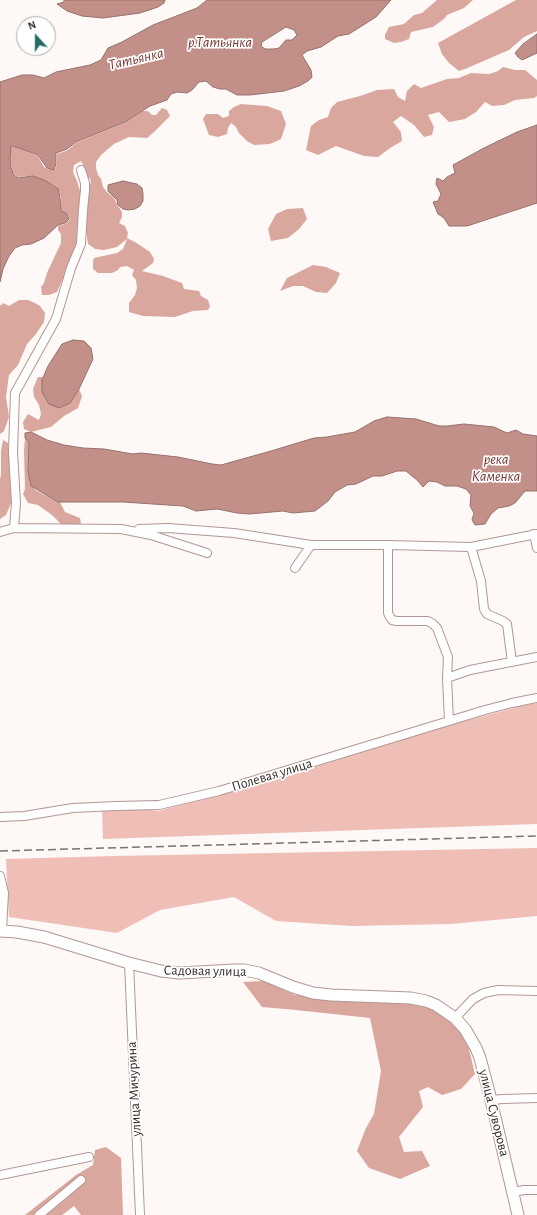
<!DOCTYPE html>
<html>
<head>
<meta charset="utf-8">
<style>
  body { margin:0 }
  #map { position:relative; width:537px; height:1215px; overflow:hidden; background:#fef8f7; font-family:"Alegreya Sans",sans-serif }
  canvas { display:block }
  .north { position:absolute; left:16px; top:16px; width:40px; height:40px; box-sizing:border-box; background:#fff; border:1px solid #aeaaa9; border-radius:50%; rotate:339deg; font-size:11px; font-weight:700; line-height:16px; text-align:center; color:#342a28 }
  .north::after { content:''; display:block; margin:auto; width:14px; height:18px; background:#246d66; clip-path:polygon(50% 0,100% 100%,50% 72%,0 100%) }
</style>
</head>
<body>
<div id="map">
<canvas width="537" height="1215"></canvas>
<div class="north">N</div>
</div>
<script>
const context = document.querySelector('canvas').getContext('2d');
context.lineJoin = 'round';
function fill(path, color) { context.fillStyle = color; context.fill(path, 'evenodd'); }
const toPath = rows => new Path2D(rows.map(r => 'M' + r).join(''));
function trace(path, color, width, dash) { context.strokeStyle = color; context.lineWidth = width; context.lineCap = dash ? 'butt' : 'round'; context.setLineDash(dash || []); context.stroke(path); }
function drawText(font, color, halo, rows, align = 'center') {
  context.font = font + ' "Alegreya Sans",sans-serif'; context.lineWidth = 3.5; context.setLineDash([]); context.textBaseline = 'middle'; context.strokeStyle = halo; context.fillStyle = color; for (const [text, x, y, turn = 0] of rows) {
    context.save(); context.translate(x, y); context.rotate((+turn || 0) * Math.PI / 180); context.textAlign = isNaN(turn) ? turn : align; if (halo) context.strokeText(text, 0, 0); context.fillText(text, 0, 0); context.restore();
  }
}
fill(toPath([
  [537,703,537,824,103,839,102,809,132,808,158,811,273,780,450,725,525,705],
  [537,848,537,916,451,924,352,926,276,921,234,897,160,910,117,933,9,917,6,859,114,856]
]), '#efbeb7');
fill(toPath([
  [437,0,473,0,464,8,447,15,444,19,433,27,411,32,409,39,401,42,394,43,385,39,385,35,389,27,404,24,414,15,422,13],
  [516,0,537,0,537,31,524,37,509,50,465,69,459,71,449,63,442,54,438,43],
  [503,67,515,70,525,70,537,80,537,96,534,98,515,100,504,105,492,106,485,102,476,112,465,119,449,122,439,112,428,115,434,127,432,135,424,137,414,125,401,116,393,122,401,132,402,141,390,148,378,157,364,156,336,146,318,155,306,150,311,126,319,120,328,117,331,108,337,102,360,96,377,90,394,89,398,97,405,101,407,91,414,84,421,88,447,79,459,78,471,73,489,74,498,71],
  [241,104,267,106,281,111,286,124,281,139,270,144,254,145,247,141,239,133,236,127,231,123,228,128,227,134,218,137,209,135,203,119,206,114,218,114,223,118,229,116,229,111,234,107],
  [162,108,167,110,170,116,154,132,147,138,129,137,114,144,101,155,96,162,96,168,98,175,101,179,103,187,107,192,114,198,118,206,122,212,122,217,119,223,125,226,128,233,127,238,135,242,150,252,154,259,153,263,142,271,163,276,182,283,184,289,199,291,201,296,208,300,210,306,208,310,193,311,175,317,143,316,129,312,129,303,135,295,137,288,136,280,132,275,134,270,127,266,120,267,118,270,112,273,98,273,93,269,93,261,94,258,117,253,123,249,127,239,117,247,104,250,95,249,88,244,85,224,88,184,91,183,90,178,86,178,83,165,81,161,74,165,73,172,77,181,82,197,80,206,78,211,79,222,76,245,73,256,57,292,49,295,42,295,41,287,44,283,47,273,61,243,61,234,58,230,58,226,65,224,70,219,66,213,61,211,61,198,58,187,44,180,33,176,18,177,13,173,10,158,11,147,22,149,38,156,44,167,48,169,55,170,57,164,57,154,68,150,76,143,128,121,143,111,148,111,152,115,156,115],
  [303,208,307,219,299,229,288,238,271,241,268,229,276,214,287,209],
  [313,265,326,267,340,273,336,283,327,293,316,292,303,286,293,286,280,291,287,278],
  [19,300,28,300,35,303,40,306,45,313,44,322,36,334,27,344,18,365,9,375,6,397,9,417,4,431,0,434,0,306,3,303,9,306],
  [38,377,43,377,42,380,70,403,79,389,82,396,78,408,64,416,51,427,31,432,24,429,23,422,28,414,39,420,41,414,39,405,34,397,33,389],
  [25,438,29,442,28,472,35,490,58,502,60,502,65,512,80,518,81,523,75,527,67,526,60,523,52,515,38,505,28,503,23,494,25,489,24,450],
  [3,440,8,443,12,501,6,515,0,519,0,479,1,475,1,451],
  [264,981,295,995,331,998,415,1002,447,1016,467,1041,475,1074,461,1089,442,1095,428,1087,419,1091,423,1107,399,1137,404,1152,422,1151,430,1166,400,1179,369,1168,357,1151,366,1128,374,1114,381,1071,370,1018,296,1010,262,1007,243,982],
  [106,1147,121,1158,123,1215,81,1215,74,1206,62,1215,25,1215,76,1175,93,1165,95,1150]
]), '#daa79f');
const water = toPath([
  [64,0,165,0,164,3,158,7,140,13,103,18,82,16,67,11,57,4,64,2,64,0],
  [207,0,391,0,376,17,349,34,338,36,321,47,307,51,302,55,311,70,312,77,308,81,299,86,284,91,250,95,237,95,226,89,220,89,213,87,206,81,199,82,192,90,187,93,177,92,171,94,167,100,150,106,127,121,76,142,67,149,56,153,56,164,54,170,47,168,38,155,22,149,11,146,10,159,11,167,13,174,18,178,33,176,44,180,58,188,60,198,61,211,66,213,69,219,65,223,58,225,44,238,31,244,22,245,15,248,9,256,3,269,0,282,0,82,22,75,33,75,44,78,56,72,90,65,101,60,108,48,122,42,153,25,197,8,207,0],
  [286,27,294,30,297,35,292,40,286,40,279,48,274,49,265,49,261,46,262,42,286,27],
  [537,34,537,53,522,60,518,57,515,53,523,44,537,34],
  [537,125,537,203,467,226,449,226,444,218,438,214,433,202,438,201,441,194,436,184,437,178,443,181,447,177,455,173,453,165,484,148,517,132,537,125],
  [123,181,137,184,142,188,143,194,143,201,140,206,135,209,128,210,123,209,118,205,117,200,108,191,108,185,123,181],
  [73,340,84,341,91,348,93,359,79,389,70,403,59,408,49,404,42,392,42,380,48,366,62,344,73,340],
  [387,417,416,419,439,426,447,426,464,424,494,427,507,433,516,430,523,434,537,436,537,491,525,491,515,503,509,506,498,508,491,514,485,524,475,525,472,520,474,513,470,506,471,495,466,489,457,486,445,486,437,482,429,481,423,487,417,480,406,471,397,471,382,476,373,476,356,484,347,485,335,492,328,501,315,511,293,513,283,511,249,514,237,513,217,509,196,511,183,506,123,502,58,502,31,486,28,472,29,442,25,438,25,433,31,432,47,440,64,445,83,448,104,449,133,454,141,453,178,457,212,464,221,465,271,451,314,438,327,437,355,432,374,421,387,417]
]);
fill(water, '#c29089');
trace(water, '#97716c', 1);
const minor = toPath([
  [14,528,16,503,13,452,15,393,56,319,71,268,81,244,83,210,85,190,85,183,81,170],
  [139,529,168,528,234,533,311,545],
  [0,532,14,528,121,529,151,535,207,553],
  [534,534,537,548],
  [388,545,388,613,390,617,392,620,397,621,428,621,433,624,437,628,448,657,447,678,449,721],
  [471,547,481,581,484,609,487,614,503,621,507,624,512,662],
  [295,568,311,545,388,545,471,547,537,534],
  [447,678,470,670,537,657],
  [0,817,24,816,73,808,116,806,159,805,219,791,485,710,512,703,537,698],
  [0,876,4,893,2,931],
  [129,963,140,1215],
  [455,1018,473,999,484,993,498,990,537,991],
  [491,1100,503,1099,537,1098],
  [0,1175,89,1157],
  [513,1192,524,1190,537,1190],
  [39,1215,81,1180]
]);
const major = toPath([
  [0,931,17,932,44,937,129,963,161,971,179,973,235,970,244,970,259,973,293,987,313,993,331,995,411,998,426,1001,436,1005,455,1018,465,1029,476,1048,480,1058,491,1100,518,1215]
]);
trace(minor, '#b19793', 10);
trace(major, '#b19793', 13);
trace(minor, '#fff', 8);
trace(major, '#fff', 11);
trace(toPath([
  [0,851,537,836]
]), '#7a7270', 1.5, [8, 4]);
drawText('14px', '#342a28', '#fff', [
  ["Полевая улица",272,775,-17],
  ["Садовая улица",205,971,1],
  ["улица Мичурина",134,1089,-93],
  ["улица Суворова",494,1113,76]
]);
drawText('italic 15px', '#75352e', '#fff', [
  ["р.Татьянка",220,42],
  ["Татьянка",136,59,-13],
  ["река",496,459],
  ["Каменка",496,476]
]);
</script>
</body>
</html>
